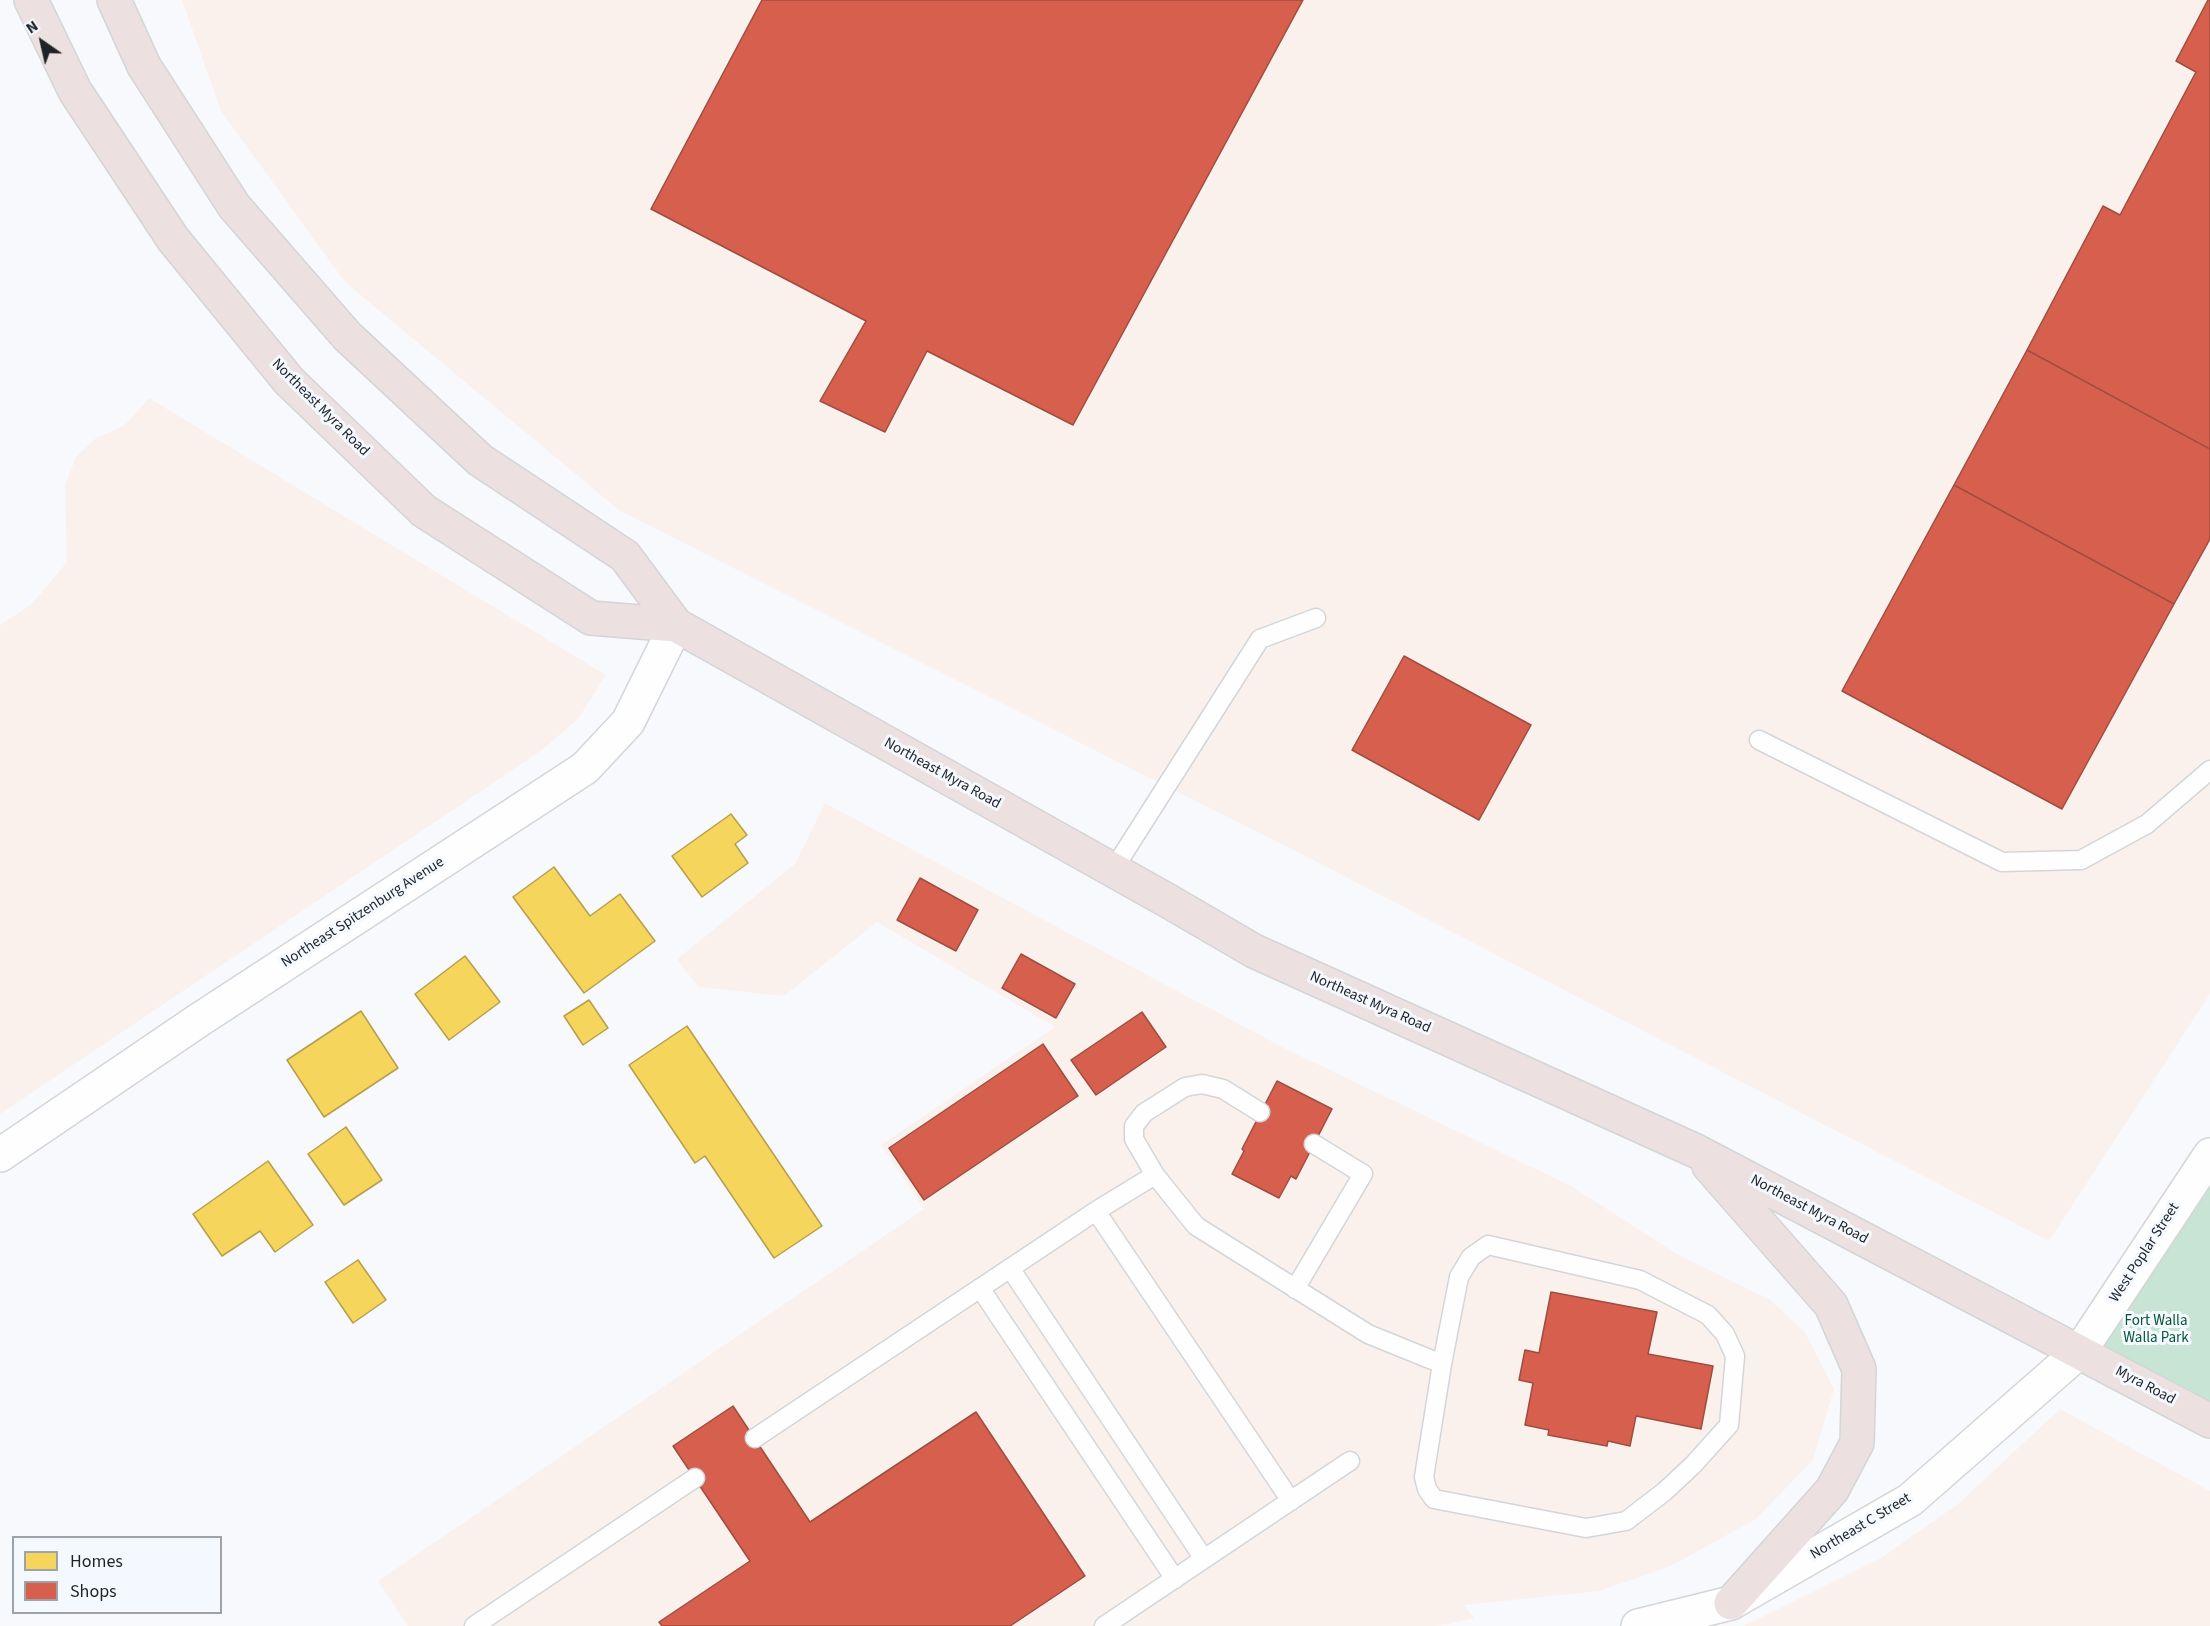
<!DOCTYPE html>
<html>
<head>
<meta charset="utf-8">
<style>
  body { margin:0 }
  #map { position:relative; width:2210px; height:1626px; overflow:hidden; background:#f7f9fc; font-family:"Source Sans 3",sans-serif }
  canvas { display:block }
  .legend { position:absolute; left:12px; top:1536px; width:210px; height:78px; box-sizing:border-box; background:#f4f9ff; border:2px solid #9fa3a8; margin:0; padding:8px 10px; list-style:none; font-size:18px; color:#1f2226 }
  .legend li { display:flex; align-items:center; gap:12px; height:30px }
  .legend b { width:30px; border:2px solid #9fa3a8 }
  .north { position:absolute; left:12px; top:12px; width:60px; height:60px; -webkit-text-stroke:4px #f4f9ff; paint-order:stroke; rotate:326deg; font-size:16px; font-weight:700; line-height:24px; text-align:center; color:#1f2226 }
  .north::after { content:''; display:block; margin:auto; width:21px; height:27px; background:#1f2226; clip-path:polygon(50% 0,100% 100%,50% 72%,0 100%) }
</style>
</head>
<body>
<div id="map">
<canvas width="2210" height="1626"></canvas>
<ul class="legend">
<li><b style="height:16px;background:#f6d55c"></b>Homes</li>
<li><b style="height:16px;background:#d6604d"></b>Shops</li>
</ul>
<div class="north">N</div>
</div>
<script>
const context = document.querySelector('canvas').getContext('2d');
context.lineJoin = 'round';
function fill(path, color) { context.fillStyle = color; context.fill(path, 'evenodd'); }
const toPath = rows => new Path2D(rows.map(r => 'M' + r).join(''));
function trace(path, color, width, dash) { context.strokeStyle = color; context.lineWidth = width; context.lineCap = dash ? 'butt' : 'round'; context.setLineDash(dash || []); context.stroke(path); }
function drawText(font, color, halo, rows, align = 'center') {
  context.font = font + ' "Source Sans 3",sans-serif'; context.lineWidth = 6; context.setLineDash([]); context.textBaseline = 'middle'; context.strokeStyle = halo; context.fillStyle = color; for (const [text, x, y, turn = 0] of rows) {
    context.save(); context.translate(x, y); context.rotate((+turn || 0) * Math.PI / 180); context.textAlign = isNaN(turn) ? turn : align; if (halo) context.strokeText(text, 0, 0); context.fillText(text, 0, 0); context.restore();
  }
}
fill(toPath([
  [182,0,2210,0,2210,994,2049,1241,1313,860,620,511,345,282,221,111],
  [149,398,606,675,578,719,542,750,0,1114,0,625,32,604,67,562,65,485,76,457,96,438,124,426],
  [825,803,1286,1049,1571,1186,1680,1256,1769,1299,1805,1332,1834,1389,1813,1460,1756,1519,1671,1566,1599,1591,1464,1605,1474,1618,1438,1626,408,1626,378,1581,924,1209,881,1145,1055,1027,877,922,784,996,698,987,677,959,795,864],
  [2060,1409,2210,1491,2210,1626,1744,1626,1881,1558,1958,1504]
]), '#faf1ed');
fill(toPath([
  [2210,1155,2210,1422,2080,1351]
]), '#c7e4d4');
const homes = toPath([
  [731,814,747,835,735,844,748,863,702,897,672,856,731,814],
  [554,867,590,916,620,894,655,941,584,993,513,897,554,867],
  [465,956,500,1002,449,1040,415,994,465,956],
  [589,1000,608,1028,583,1045,564,1016,589,1000],
  [361,1011,398,1068,324,1117,287,1060,361,1011],
  [687,1026,822,1226,774,1258,705,1156,695,1163,629,1065,687,1026],
  [346,1127,382,1180,344,1205,308,1154,346,1127],
  [268,1161,313,1225,275,1252,260,1231,222,1256,193,1214,268,1161],
  [358,1260,386,1300,353,1323,325,1282,358,1260]
]);
fill(homes, '#f6d55c');
trace(homes, '#b69f4c', 1.5);
const shops = toPath([
  [762,0,1303,0,1073,425,927,351,885,432,820,401,866,321,651,209,762,0],
  [2208,0,2210,0,2210,449,2027,350,2103,206,2120,215,2196,72,2176,61,2208,0],
  [2027,350,2210,449,2210,539,2174,604,1954,485,2027,350],
  [1954,485,2174,604,2062,809,1842,691,1954,485],
  [1404,656,1531,725,1479,820,1352,750,1404,656],
  [920,878,978,910,956,951,897,920,920,878],
  [1021,954,1075,984,1056,1018,1002,988,1021,954],
  [1142,1012,1166,1047,1096,1095,1071,1060,1142,1012],
  [1043,1044,1078,1096,924,1200,889,1148,1043,1044],
  [1277,1081,1332,1109,1296,1179,1291,1176,1279,1198,1232,1174,1244,1151,1242,1149,1277,1081],
  [1551,1292,1657,1312,1648,1354,1713,1366,1701,1429,1636,1416,1630,1446,1608,1441,1607,1446,1548,1435,1549,1430,1525,1425,1533,1383,1519,1380,1525,1350,1539,1353,1551,1292],
  [733,1406,810,1522,976,1412,1085,1576,1010,1626,662,1626,659,1622,750,1561,673,1446,733,1406]
]);
fill(shops, '#d6604d');
trace(shops, '#9f4d41', 1.5);
const service = toPath([
  [1759,740,2002,862,2081,860,2147,824,2210,770],
  [1113,870,1260,639,1316,618],
  [1155,1175,1134,1139,1134,1126,1144,1113,1185,1087,1202,1084,1223,1089,1260,1112],
  [1096,1211,1155,1175,1196,1226,1368,1334,1442,1364,1424,1477,1427,1489,1434,1499,1586,1528,1626,1521,1664,1492,1693,1465,1729,1425,1735,1356,1725,1334,1708,1315,1640,1280,1488,1245,1471,1257,1459,1277,1442,1364],
  [1010,1268,1204,1559],
  [980,1288,1175,1579],
  [1295,1289,1363,1174,1314,1144],
  [755,1438,1096,1211,1291,1501],
  [474,1626,695,1478],
  [1104,1626,1350,1461]
]);
const minor = toPath([
  [0,1155,199,1020,585,768,628,722,676,625]
]);
const secondary = toPath([
  [1638,1626,1731,1603,1910,1500,2080,1351,2210,1155]
]);
const trunk = toPath([
  [31,0,75,91,173,239,289,381,424,511,591,618,676,625],
  [114,0,144,66,234,206,347,336,480,460,625,556,676,625,1170,902,1254,951,1696,1151,2210,1421],
  [1709,1166,1831,1305,1859,1369,1857,1443,1832,1490,1731,1603]
]);
trace(service, '#d3d6d9', 21);
trace(minor, '#d3d6d9', 36);
trace(secondary, '#d3d6d9', 36);
trace(trunk, '#d3d5d7', 36);
trace(service, '#fefeff', 18);
trace(minor, '#fefeff', 33);
trace(secondary, '#fefeff', 33);
trace(trunk, '#ece0e0', 33);
drawText('15px', '#1f2226', '#f4f9ff', [
  ["Northeast Myra Road",320,408,45],
  ["Northeast Myra Road",942,774,29],
  ["Northeast Spitzenburg Avenue",363,913,-33],
  ["Northeast Myra Road",1370,1003,24],
  ["Northeast Myra Road",1809,1210,28],
  ["West Poplar Street",2145,1253,-57],
  ["Myra Road",2145,1386,28],
  ["Northeast C Street",1861,1527,-31]
]);
drawText('15px', '#075533', '#f4f9ff', [
  ["Fort Walla",2156,1322],
  ["Walla Park",2156,1339]
]);
</script>
</body>
</html>
